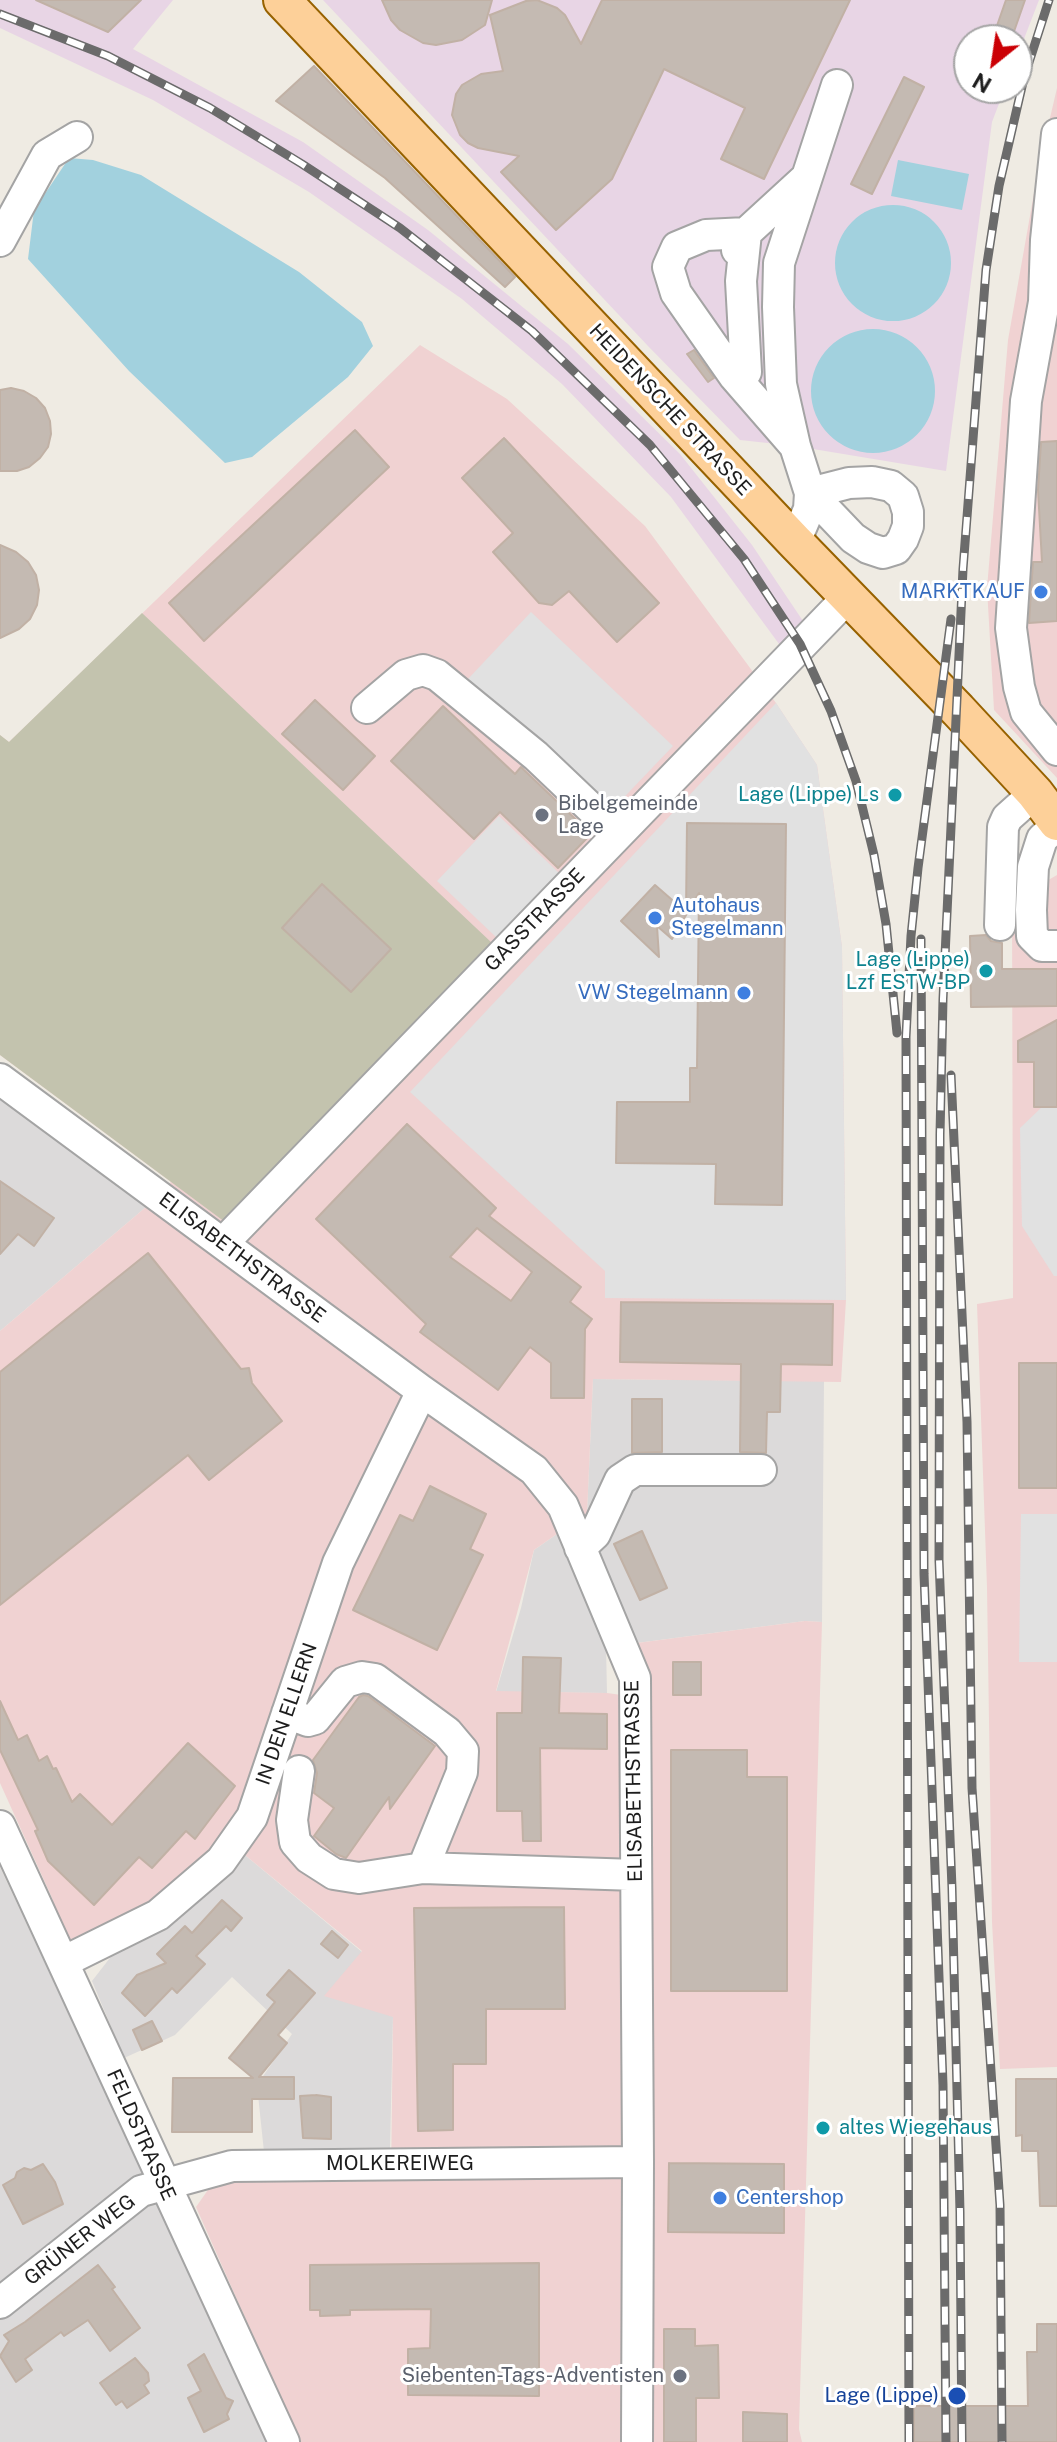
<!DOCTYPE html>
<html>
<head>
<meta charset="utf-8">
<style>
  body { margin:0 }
  #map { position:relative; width:1057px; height:2442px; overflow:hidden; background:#efebe3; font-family:"Public Sans",sans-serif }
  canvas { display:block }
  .north { position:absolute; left:953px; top:24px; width:80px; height:80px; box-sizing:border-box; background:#fff; border:2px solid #a5a5a5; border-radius:50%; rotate:210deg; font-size:22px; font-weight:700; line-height:32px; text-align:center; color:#1d1d1d }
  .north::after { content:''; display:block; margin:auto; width:28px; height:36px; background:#cb0005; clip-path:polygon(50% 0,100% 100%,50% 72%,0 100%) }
</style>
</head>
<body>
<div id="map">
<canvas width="1057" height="2442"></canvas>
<div class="north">N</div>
</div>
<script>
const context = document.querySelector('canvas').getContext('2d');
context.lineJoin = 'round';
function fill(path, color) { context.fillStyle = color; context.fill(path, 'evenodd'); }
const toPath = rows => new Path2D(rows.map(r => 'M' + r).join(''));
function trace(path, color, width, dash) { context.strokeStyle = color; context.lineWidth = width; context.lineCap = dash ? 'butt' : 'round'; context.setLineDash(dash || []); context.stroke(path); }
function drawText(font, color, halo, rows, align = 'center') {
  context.font = font + ' "Public Sans",sans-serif'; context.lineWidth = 6; context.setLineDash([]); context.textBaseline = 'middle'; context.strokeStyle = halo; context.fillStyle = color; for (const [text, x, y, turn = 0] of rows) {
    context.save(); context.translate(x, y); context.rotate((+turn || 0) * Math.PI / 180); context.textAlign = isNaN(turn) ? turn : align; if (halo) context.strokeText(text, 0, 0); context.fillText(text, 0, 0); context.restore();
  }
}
fill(toPath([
  [0,1099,146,1207,0,1331],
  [593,1379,824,1381,822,1622,805,1621,606,1647,607,1693,496,1692,521,1608,534,1550,587,1513],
  [240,1851,362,1952,393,2017,390,2148,264,2152,257,2085,292,2034,232,1977,175,2035,124,2058,92,1981,113,1954],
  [0,1867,268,2442,0,2442]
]), '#dcdada');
fill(toPath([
  [1057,88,1057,778,994,710,987,588,1008,340,1039,165],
  [420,345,507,399,645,526,776,703,817,765,842,947,846,1300,841,1382,593,1379,587,1513,534,1550,496,1691,607,1693,643,1698,637,1643,805,1621,822,1622,799,2429,802,2442,300,2442,196,2207,210,2187,235,2178,391,2180,393,2017,324,1996,362,1951,240,1851,158,1903,69,1951,52,1898,0,1783,0,1331,146,1207,171,1182,0,1055,0,735,9,742],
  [1057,875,1057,2067,1000,2069,992,1922,987,1587,977,1304,1013,1298,1012,901]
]), '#f0d2d2');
fill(toPath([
  [0,0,173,0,133,49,303,142,428,230,568,344,680,454,752,545,805,624,782,648,671,497,562,384,462,299,309,192,153,100,0,28],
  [323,0,1039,0,1017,57,1017,40,969,40,969,88,1005,88,992,122,946,471,795,446,740,440,648,346]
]), '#e8d5e5');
fill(toPath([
  [142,613,492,943,225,1222,0,1055,0,735,9,742]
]), '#c3c3ae');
fill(toPath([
  [531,612,673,746,609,813,468,679],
  [776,703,817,765,842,947,846,1300,605,1298,605,1271,410,1092],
  [499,816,559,873,497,938,437,881],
  [1042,1107,1057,1107,1057,1276,1054,1276,1022,1226,1020,1128],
  [1021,1514,1057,1514,1057,1662,1019,1662]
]), '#e1e1e1');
fill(toPath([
  [69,158,93,160,141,175,299,272,362,322,373,346,348,377,252,457,225,463,129,371,28,259,34,210],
  [898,160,969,174,962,210,891,196],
  '835 263a58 58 0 1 1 116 0a58 58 0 1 1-116 0Z',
  '811 391a62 62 0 1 1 124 0a62 62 0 1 1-124 0Z'
]), '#a2d1de');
const building = toPath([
  [36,0,141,0,108,32,36,0],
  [382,0,492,0,485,25,462,40,436,45,423,43,400,30,391,20,382,0],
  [537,0,557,8,565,15,581,44,602,0,850,0,764,179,721,159,745,108,664,69,612,179,556,230,501,172,519,156,478,148,468,143,460,135,452,115,456,94,462,85,481,74,503,71,490,15,526,1,537,0],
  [1006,0,1025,0,1011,40,992,40,1006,0],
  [314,66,515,277,505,287,385,178,276,101,314,66],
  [904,77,924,87,872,194,851,184,904,77],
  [694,350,714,378,708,382,687,354,694,350],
  [11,388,24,391,36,398,45,408,50,421,51,434,48,447,40,458,29,467,17,471,0,471,0,390,11,388],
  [355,430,389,467,204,641,169,603,355,430],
  [504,438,659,603,617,642,569,591,552,605,539,603,493,552,513,533,462,478,504,438],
  [1057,441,1057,621,1029,623,1033,562,1042,562,1038,490,1041,442,1057,441],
  [0,545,16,552,28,562,36,575,39,590,37,605,30,619,19,629,0,638,0,545],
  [315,700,375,756,343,790,282,734,315,700],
  [443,706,515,774,521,767,524,770,591,834,558,868,500,812,474,839,391,761,443,706],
  [687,823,786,824,782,1205,715,1204,716,1164,616,1163,617,1102,690,1102,690,1068,697,1068,699,893,672,939,657,926,659,957,621,921,655,885,686,912,687,823],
  [322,884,391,949,351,992,282,928,322,884],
  [986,935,991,941,1002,943,1002,969,1057,969,1057,1006,971,1007,970,936,986,935],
  [1057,1020,1057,1107,1034,1107,1034,1062,1018,1062,1018,1041,1057,1020],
  [407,1124,496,1208,489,1216,581,1287,570,1302,592,1319,585,1329,584,1398,551,1398,551,1363,530,1347,498,1390,420,1332,426,1324,316,1219,407,1124],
  [477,1228,532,1272,511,1301,450,1257,477,1228],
  [0,1181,54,1218,34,1246,18,1234,0,1254,0,1181],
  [148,1253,241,1369,249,1368,252,1383,282,1421,209,1480,188,1455,0,1605,0,1372,148,1253],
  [621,1302,833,1304,832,1365,781,1364,780,1412,767,1412,766,1453,740,1452,741,1364,620,1362,621,1302],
  [1019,1363,1057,1363,1057,1488,1019,1488,1019,1363],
  [632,1399,662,1399,662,1452,632,1453,632,1399],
  [430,1486,486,1514,470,1549,483,1555,437,1650,353,1610,400,1515,413,1521,430,1486],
  [642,1531,667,1588,640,1600,614,1544,642,1531],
  [523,1657,561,1658,559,1713,607,1714,607,1749,540,1748,541,1841,523,1841,522,1811,497,1811,497,1713,522,1713,523,1657],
  [673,1662,701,1662,701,1695,673,1695,673,1662],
  [363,1695,368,1696,435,1746,390,1809,389,1797,346,1858,336,1854,314,1836,334,1808,314,1793,317,1773,313,1760,359,1697,363,1695],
  [0,1701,18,1740,27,1735,39,1761,47,1756,53,1769,56,1768,72,1802,80,1794,112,1825,188,1743,235,1786,195,1839,186,1831,152,1868,139,1857,94,1905,48,1861,35,1831,38,1830,0,1750,0,1701],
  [671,1750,747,1750,747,1777,787,1777,787,1991,671,1991,671,1750],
  [222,1900,242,1918,231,1931,226,1926,196,1956,205,1964,177,1993,172,1988,145,2016,122,1993,137,1975,166,1963,157,1954,185,1926,192,1933,222,1900],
  [564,1907,565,2009,486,2009,486,2064,453,2064,453,2130,418,2131,414,1908,564,1907],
  [332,1931,348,1945,338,1958,321,1944,332,1931],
  [289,1970,315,1993,278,2035,287,2043,259,2077,294,2077,294,2099,252,2099,252,2132,172,2132,173,2078,253,2078,229,2058,275,2002,267,1995,289,1970],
  [152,2021,162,2041,142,2050,133,2030,152,2021],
  [1016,2079,1057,2079,1057,2206,1040,2206,1038,2151,1022,2151,1022,2135,1016,2136,1016,2079],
  [316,2095,331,2097,331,2139,303,2138,300,2096,316,2095],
  [669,2163,784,2164,784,2233,668,2232,669,2163],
  [43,2164,55,2182,63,2204,23,2224,3,2185,15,2178,17,2172,24,2168,31,2170,43,2164],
  [539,2263,539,2396,408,2395,408,2349,430,2348,431,2309,350,2310,350,2315,320,2316,320,2310,310,2310,310,2265,539,2263],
  [98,2265,115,2287,112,2289,140,2328,110,2351,88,2320,64,2336,61,2332,25,2359,32,2370,16,2382,0,2356,9,2341,4,2335,25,2322,98,2265],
  [1037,2324,1057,2324,1057,2442,914,2442,914,2406,1028,2406,1027,2352,1037,2352,1037,2324],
  [664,2329,695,2329,695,2346,718,2345,719,2398,696,2398,696,2442,664,2442,664,2329],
  [204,2354,226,2398,233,2401,227,2414,229,2419,204,2432,188,2398,201,2391,188,2365,204,2354],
  [135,2358,148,2373,149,2381,144,2385,149,2393,127,2408,122,2401,116,2405,100,2383,135,2358],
  [743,2412,787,2414,787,2442,743,2442,743,2412]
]);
fill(building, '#c4bab2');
trace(building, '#c1b1a5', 2);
const minor = toPath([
  [1057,134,1046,240,1044,302,1026,401,1011,628,1019,687,1026,712,1057,750],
  [0,241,47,155,77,137],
  [737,250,746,233,806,178],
  [746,372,741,281,746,233,706,235,677,247,668,267,676,293,734,376,794,445],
  [872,482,891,486,903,496,908,512,908,526,903,539,896,549,883,553,868,548,853,538,810,493,849,483,872,482],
  [795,542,809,509,810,493,795,446,781,384,778,307,779,263,837,85],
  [367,708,406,675,423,670,437,675,536,756,618,834],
  [1057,825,1042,839,1033,867,1031,910,1032,936,1042,946,1057,946],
  [1000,925,1003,827,1007,818,1035,793],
  [0,1079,422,1391,534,1470,563,1506,635,1678,638,2162,637,2442],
  [223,1243,848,597],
  [580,1548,595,1534,620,1480,635,1470,761,1470],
  [287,1713,308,1721,315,1719,345,1682,362,1677,375,1679,447,1732,463,1751,462,1772,423,1868],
  [299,1771,292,1820,295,1842,309,1858,334,1874,359,1878,423,1868,636,1875],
  [0,1826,284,2442],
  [63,1962,158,1915,221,1861,252,1817,338,1563,422,1391],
  [0,2303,141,2191,232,2166,638,2162]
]);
const major = toPath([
  [282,0,795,542,958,710,1035,793,1057,822]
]);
trace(minor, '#a4a4a4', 34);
trace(major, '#976200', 40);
trace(minor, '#fff', 30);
trace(major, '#fdd099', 36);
const rail = toPath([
  [0,14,108,56,210,108,302,164,400,228,532,331,650,445,744,559,800,644,831,711,856,781,874,855,886,924,897,1033],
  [921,939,924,1574,943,2085,946,2442],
  [951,1075,967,1422,972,1788,1000,2205,1002,2442],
  [909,2442,906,1037,911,936,918,868,951,619],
  [962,2442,960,2212,952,1888,939,1560,940,1134,943,999,963,569,986,270,999,186,1024,78,1049,0]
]);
trace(rail, '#6b6b6b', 9);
trace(rail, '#fff', 6, [18]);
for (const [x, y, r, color] of [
  [1041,592,8,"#3f7fe0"],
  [895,795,8,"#0f9aa8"],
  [542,815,8,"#6b7280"],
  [655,918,8,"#3f7fe0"],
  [986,971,8,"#0f9aa8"],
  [744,993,8,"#3f7fe0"],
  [823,2128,8,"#0f9aa8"],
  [720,2198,8,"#3f7fe0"],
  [680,2376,8,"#6b7280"],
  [957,2396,10,"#1a4fb4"]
]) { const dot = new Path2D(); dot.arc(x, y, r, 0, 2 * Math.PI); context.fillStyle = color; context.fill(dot); trace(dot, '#fff', 3); }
drawText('20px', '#1d1d1d', '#fff', [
  ["HEIDENSCHE STRASSE",670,410,47],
  ["GASSTRASSE",535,920,-46],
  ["ELISABETHSTRASSE",242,1258,37],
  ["IN DEN ELLERN",287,1714,-71],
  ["ELISABETHSTRASSE",634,1781,-91],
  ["FELDSTRASSE",141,2135,66],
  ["MOLKEREIWEG",400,2164],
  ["GRÜNER WEG",80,2240,-38]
]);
drawText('20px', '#366cbe', '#fff', [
  ["MARKTKAUF",1025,592],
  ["Autohaus",671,906,"left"],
  ["Stegelmann",671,929,"left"],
  ["VW Stegelmann",728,993],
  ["Centershop",736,2198,"left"]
], 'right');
drawText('20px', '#0d838f', '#fff', [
  ["Lage (Lippe) Ls",879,795],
  ["Lage (Lippe)",970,960],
  ["Lzf ESTW-BP",970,983],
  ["altes Wiegehaus",839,2128,"left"]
], 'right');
drawText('20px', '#5b616d', '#fff', [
  ["Bibelgemeinde",558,804],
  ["Lage",558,827],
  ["Siebenten-Tags-Adventisten",664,2376,"right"]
], 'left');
drawText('20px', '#164399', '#fff', [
  ["Lage (Lippe)",939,2396]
], 'right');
</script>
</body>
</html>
